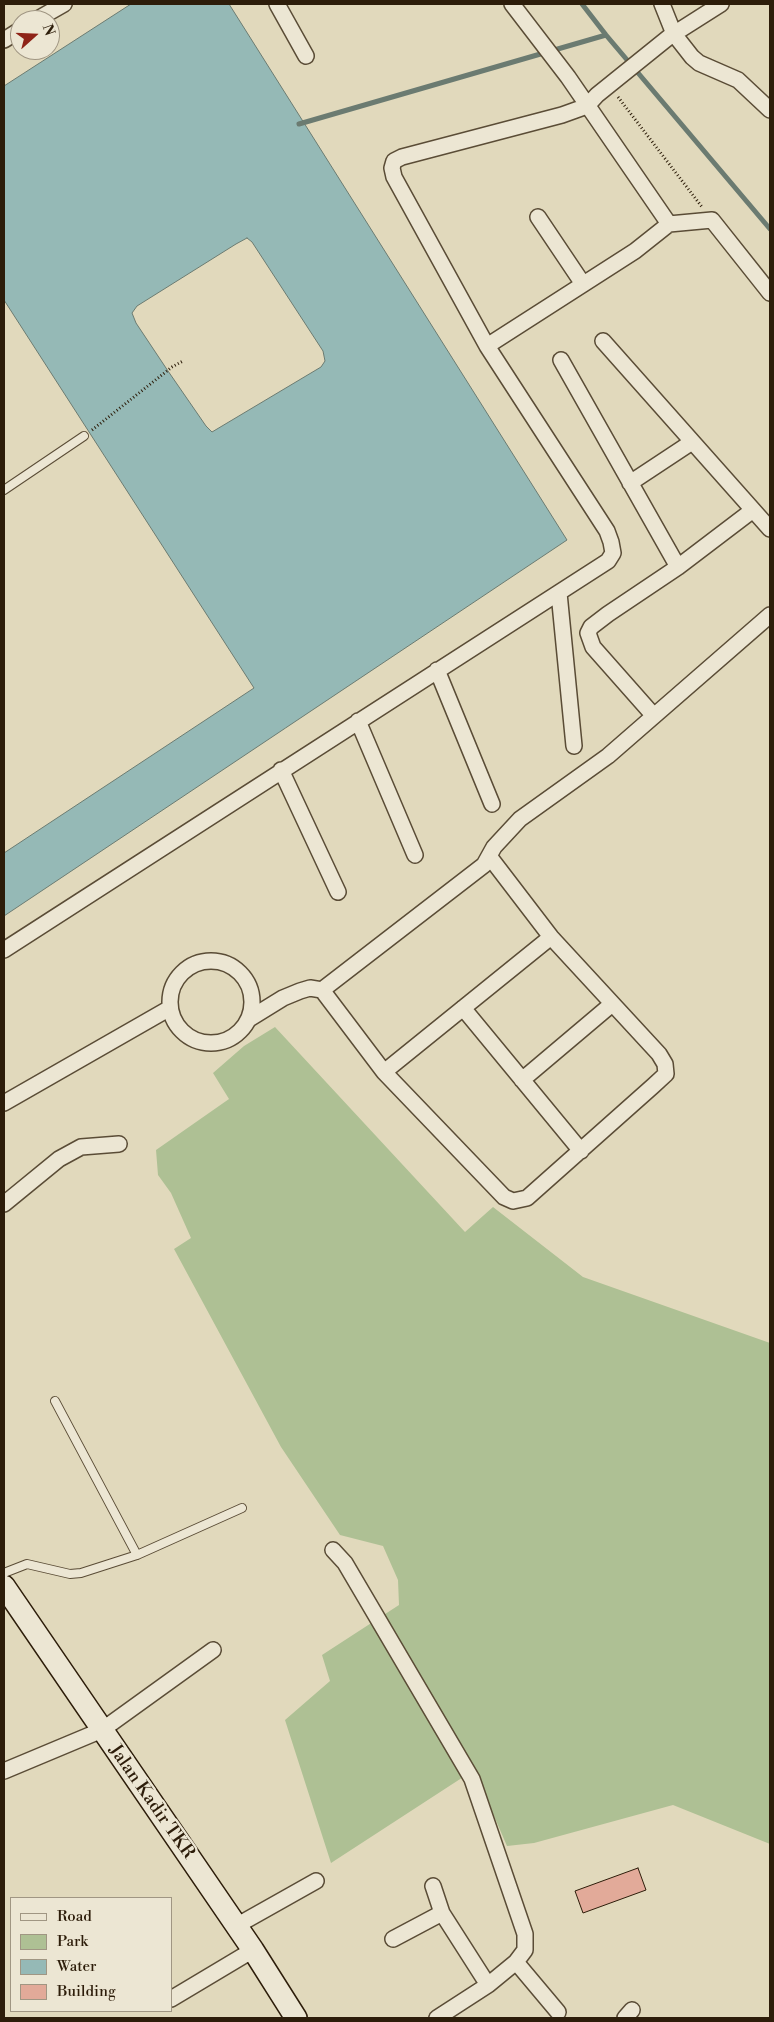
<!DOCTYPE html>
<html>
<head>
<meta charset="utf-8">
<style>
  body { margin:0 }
  #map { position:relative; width:774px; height:2022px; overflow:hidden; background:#e1d9bc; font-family:"Libre Bodoni",serif }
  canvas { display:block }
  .frame { position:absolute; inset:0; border:5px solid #2d1d0a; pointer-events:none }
  .legend { position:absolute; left:10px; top:1897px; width:162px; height:115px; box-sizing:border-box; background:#ece6d3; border:1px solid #a09683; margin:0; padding:6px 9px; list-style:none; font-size:15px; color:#2d1d0a }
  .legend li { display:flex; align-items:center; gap:10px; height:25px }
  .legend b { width:25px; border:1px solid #a09683 }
  .north { position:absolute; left:10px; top:10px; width:50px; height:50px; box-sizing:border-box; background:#ece6d3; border:1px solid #a09683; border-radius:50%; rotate:70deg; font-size:14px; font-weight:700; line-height:20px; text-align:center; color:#2d1d0a }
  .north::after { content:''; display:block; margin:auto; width:18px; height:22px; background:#8f2418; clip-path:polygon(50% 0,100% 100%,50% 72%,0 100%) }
</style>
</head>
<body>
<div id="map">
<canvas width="774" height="2022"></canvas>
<div class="frame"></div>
<ul class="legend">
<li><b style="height:6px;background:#ece6d3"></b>Road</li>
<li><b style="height:14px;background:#aec094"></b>Park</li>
<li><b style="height:14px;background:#95b9b6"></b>Water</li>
<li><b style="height:14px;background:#e2aa99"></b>Building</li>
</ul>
<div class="north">N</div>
</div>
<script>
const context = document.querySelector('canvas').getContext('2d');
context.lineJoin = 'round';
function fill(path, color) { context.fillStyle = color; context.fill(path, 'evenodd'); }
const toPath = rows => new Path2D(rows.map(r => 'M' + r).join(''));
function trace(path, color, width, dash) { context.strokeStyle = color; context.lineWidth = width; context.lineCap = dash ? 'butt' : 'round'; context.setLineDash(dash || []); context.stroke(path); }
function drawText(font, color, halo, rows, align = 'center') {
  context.font = font + ' "Libre Bodoni",serif'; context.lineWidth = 4.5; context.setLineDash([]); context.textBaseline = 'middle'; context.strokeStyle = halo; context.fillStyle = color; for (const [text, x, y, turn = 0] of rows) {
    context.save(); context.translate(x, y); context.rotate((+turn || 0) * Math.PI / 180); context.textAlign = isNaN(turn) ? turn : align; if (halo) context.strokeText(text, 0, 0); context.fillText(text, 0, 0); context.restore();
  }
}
fill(toPath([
  [275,1027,465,1232,493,1207,583,1277,770,1343,770,1844,673,1805,534,1843,507,1846,474,1770,331,1863,285,1720,330,1681,322,1655,399,1605,398,1580,383,1546,340,1535,281,1447,174,1249,191,1238,171,1193,158,1175,156,1150,229,1099,213,1073,244,1046]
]), '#aec094');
const water = toPath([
  [131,4,229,4,567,540,4,916,4,853,254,688,4,300,4,86,131,4],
  [247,238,252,242,323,351,325,361,321,367,212,432,206,426,168,371,136,323,132,313,137,306,236,244,247,238]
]);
fill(water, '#95b9b6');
trace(water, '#6b7b71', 1);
trace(toPath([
  [582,4,606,35,770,229],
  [299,124,606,35]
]), '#6b7b71', 5);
const building = toPath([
  [638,1868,646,1890,583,1913,575,1891,638,1868]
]);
fill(building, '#e2aa99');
trace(building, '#2d1d0a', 1);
const lane = toPath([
  [4,490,84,436],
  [55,1401,137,1555],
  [4,1573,27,1564,70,1574,81,1573,137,1555,242,1508]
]);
const street = toPath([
  [277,4,306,56],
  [512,4,568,77,669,224,712,220,770,293],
  [662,4,674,34,692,57,699,63,738,80,770,110],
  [36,20,64,4],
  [4,40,20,30],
  [538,217,583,284],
  [603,341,770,529],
  [487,346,635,251,669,224],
  [561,360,678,567],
  [630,483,692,442],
  [559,593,574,746],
  [437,670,492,804],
  [654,716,593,647,588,633,591,627,608,614,678,567,753,510],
  [358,721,415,855],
  [281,770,338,892],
  [4,950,608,561,613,553,611,542,607,531,487,346,394,177,392,168,394,161,402,157,562,115,587,106,597,95,669,37,721,4],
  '170 1002a41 41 0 1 1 82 0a41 41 0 1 1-82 0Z',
  [322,990,484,865,494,847,520,819,608,756,770,615],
  [463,1008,581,1151],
  [249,1019,283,998,300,991,310,988,322,990,384,1072,504,1197,513,1201,527,1198,653,1086,666,1074,665,1064,659,1054,551,937,489,856],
  [384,1072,551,937],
  [522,1080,612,1004],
  [4,1103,170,1008],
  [4,1204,59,1159,81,1147,119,1144],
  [333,1550,345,1563,472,1779,525,1934,525,1950,516,1962,488,1985,437,2018],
  [4,1771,102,1730,213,1650],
  [433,1886,442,1913],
  [236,1926,316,1881],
  [393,1939,442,1913,488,1985],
  [516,1962,558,2012],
  [171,1999,253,1950],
  [625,2018,632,2010]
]);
const secondary = toPath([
  [4,1586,253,1950,296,2018]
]);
trace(lane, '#5a4c36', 10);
trace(street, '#5a4c36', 18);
trace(secondary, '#2d1d0a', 24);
trace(toPath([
  [618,97,702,207],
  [92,430,172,367,183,361]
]), '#2d1d0a', 3, [1, 2.5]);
trace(lane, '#ece6d3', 8);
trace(street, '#ece6d3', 15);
trace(secondary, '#ece6d3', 21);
drawText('18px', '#2d1d0a', '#ece6d3', [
  ["Jalan Kadir TKR",151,1802,55]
]);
</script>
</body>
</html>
